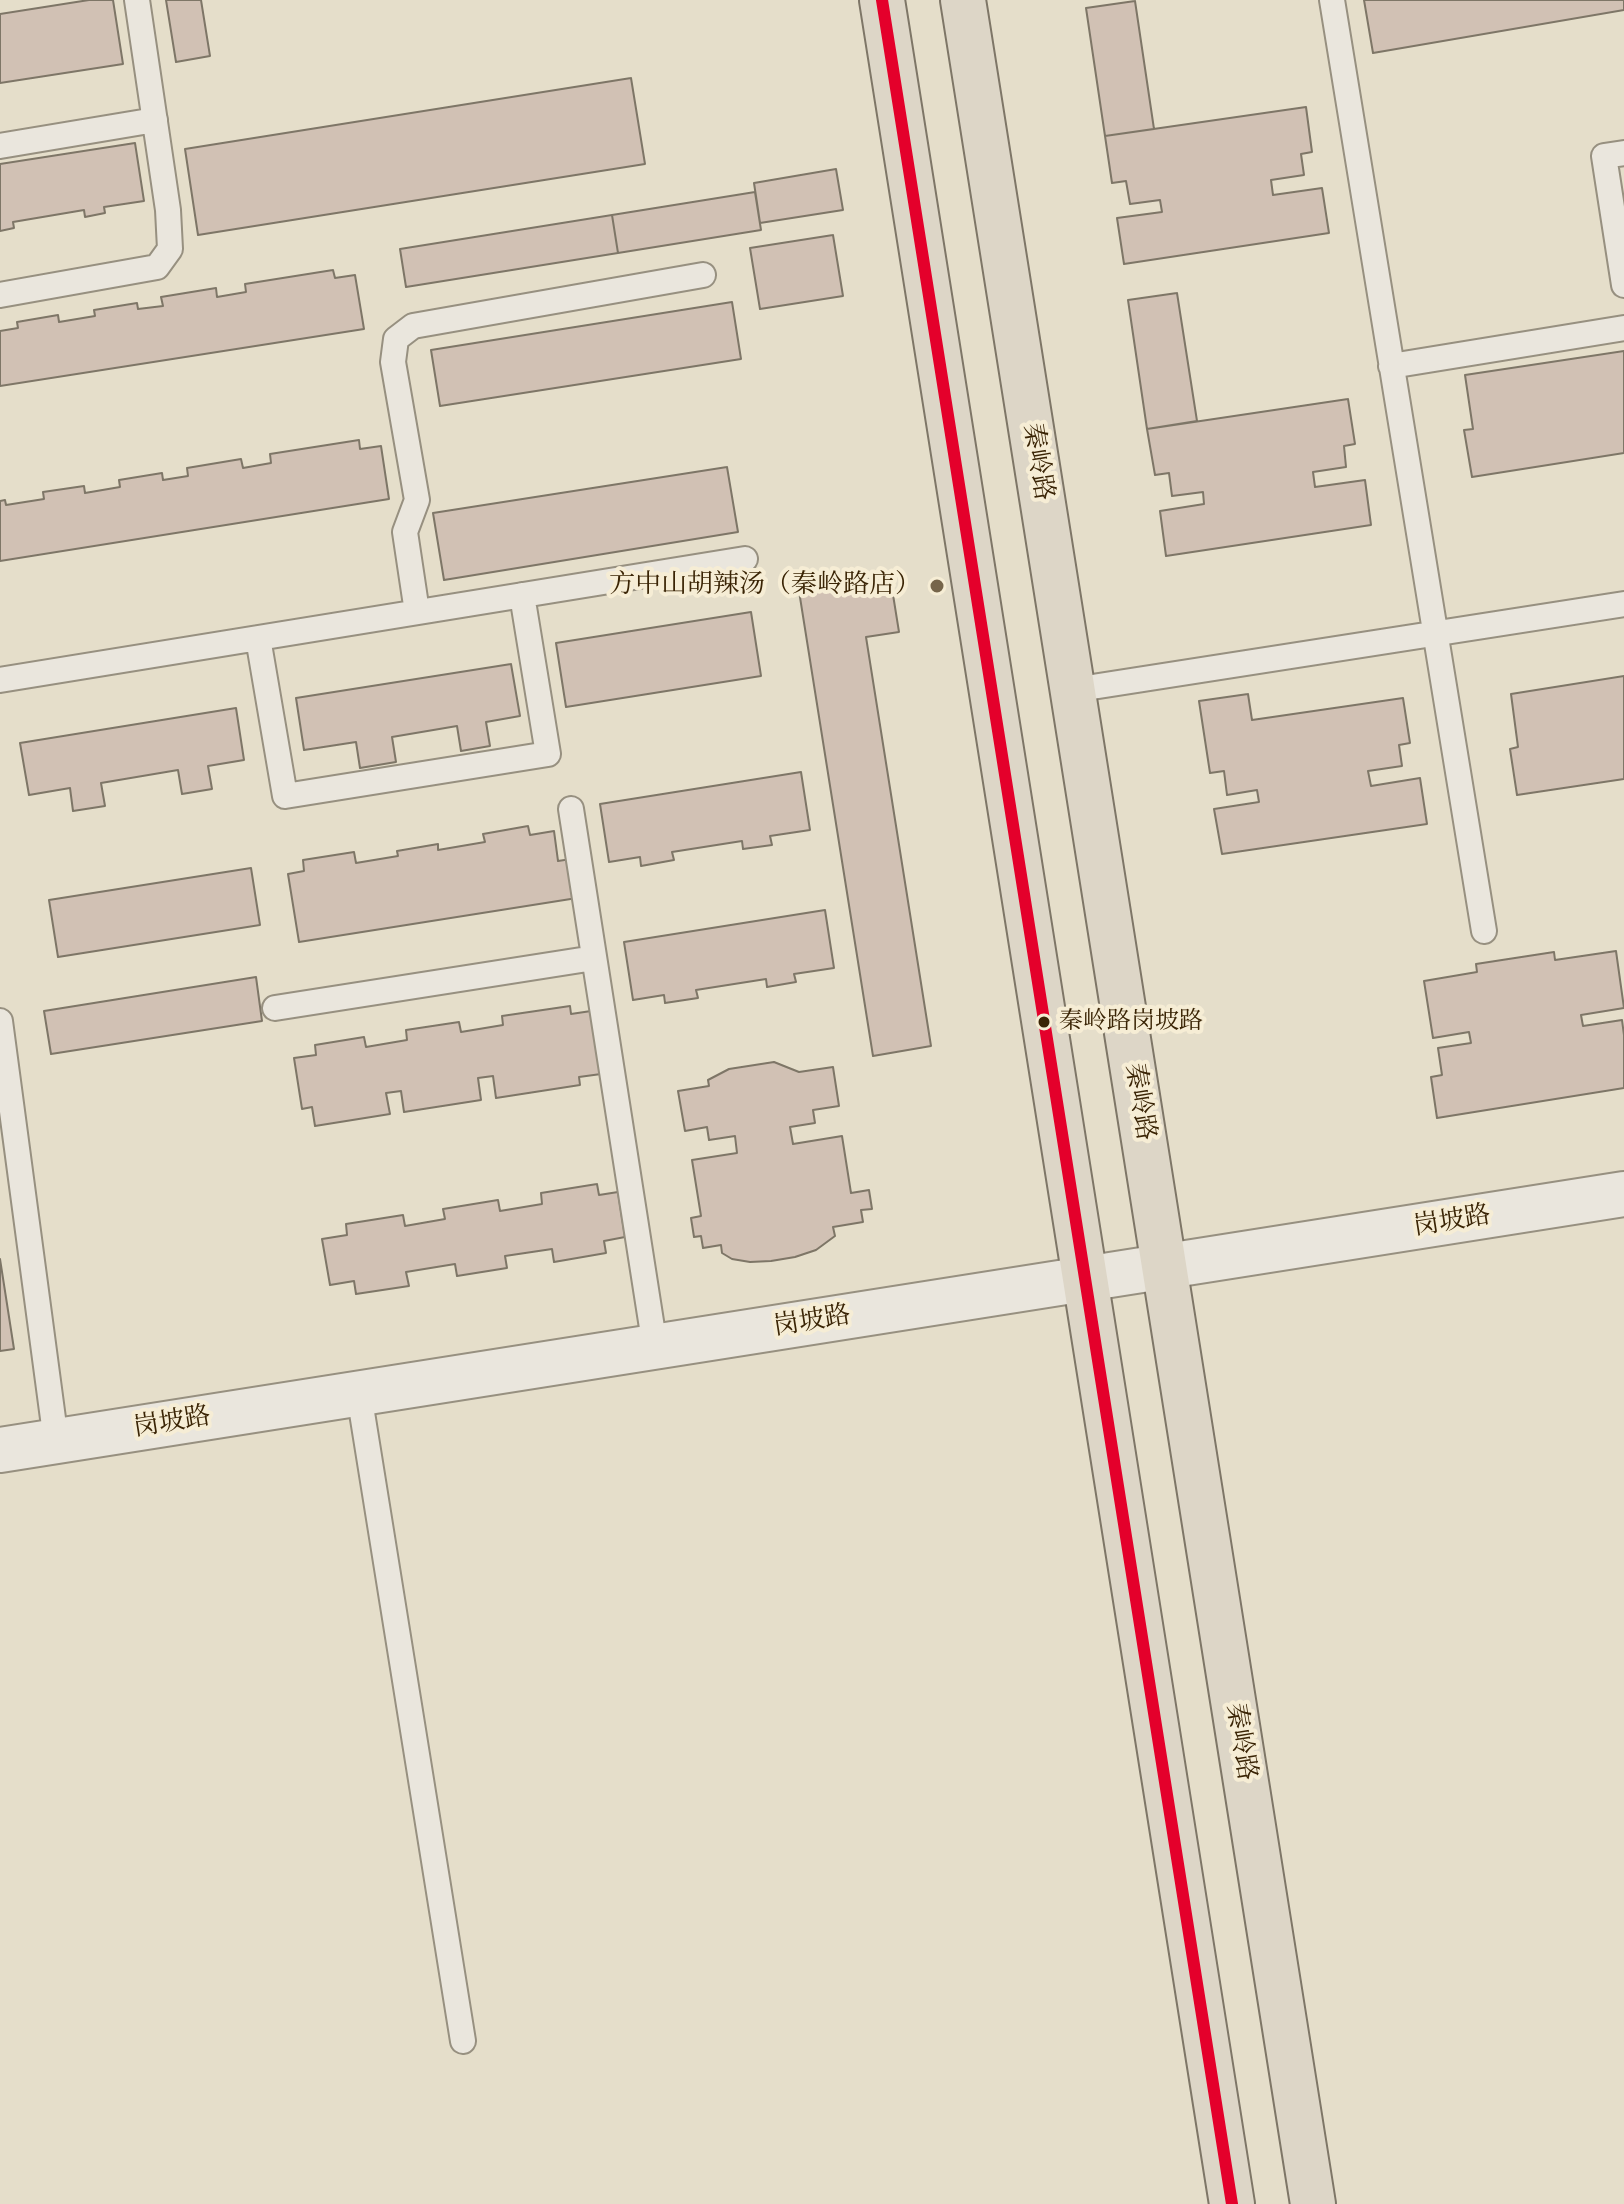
<!DOCTYPE html>
<html>
<head>
<meta charset="utf-8">
<style>
  body { margin:0 }
  canvas { display:block; background:#e5deca }
</style>
</head>
<body>
<canvas width="1624" height="2204"></canvas>
<script>
const context = document.querySelector('canvas').getContext('2d');
context.lineJoin = 'round';
function fill(path, color) { context.fillStyle = color; context.fill(path, 'evenodd'); }
const toPath = rows => new Path2D(rows.map(r => 'M' + r).join(''));
function trace(path, color, width, dash) { context.strokeStyle = color; context.lineWidth = width; context.lineCap = dash ? 'butt' : 'round'; context.setLineDash(dash || []); context.stroke(path); }
function drawText(font, color, halo, rows, align = 'center') {
  context.font = font + ' "Libre Bodoni","Noto Serif SC",serif'; context.lineWidth = 8; context.setLineDash([]); context.textBaseline = 'middle'; context.strokeStyle = halo; context.fillStyle = color; for (const [text, x, y, turn = 0] of rows) {
    context.save(); context.translate(x, y); context.rotate((+turn || 0) * Math.PI / 180); context.textAlign = isNaN(turn) ? turn : align; if (halo) context.strokeText(text, 0, 0); context.fillText(text, 0, 0); context.restore();
  }
}
const building = toPath([
  [89,0,113,0,123,64,0,83,0,14,89,0],
  [166,0,201,0,210,56,176,62,166,0],
  [1364,0,1624,0,1624,10,1373,53,1364,0],
  [1135,1,1154,129,1105,136,1086,8,1135,1],
  [631,78,645,164,198,235,185,149,631,78],
  [1306,107,1312,152,1301,154,1304,175,1271,180,1273,195,1322,188,1329,233,1124,264,1117,218,1162,212,1160,200,1130,204,1126,181,1112,183,1105,136,1306,107],
  [135,143,144,201,104,207,105,213,85,217,84,210,13,222,14,228,0,231,0,164,135,143],
  [836,169,843,210,760,223,754,183,836,169],
  [755,192,761,230,618,253,612,215,755,192],
  [612,215,618,253,406,287,400,249,612,215],
  [833,235,843,296,760,309,750,248,833,235],
  [333,270,335,278,355,275,364,329,0,386,0,331,18,328,17,322,58,315,59,322,95,316,94,310,137,303,138,309,163,306,161,297,216,288,217,297,246,292,245,284,333,270],
  [1177,293,1197,421,1147,429,1128,300,1177,293],
  [732,302,741,359,440,406,431,350,732,302],
  [1624,351,1624,453,1472,477,1464,430,1473,429,1465,375,1624,351],
  [1348,399,1355,444,1344,446,1346,467,1313,472,1315,487,1365,480,1371,525,1166,556,1160,511,1204,504,1203,492,1172,496,1169,473,1155,475,1147,429,1348,399],
  [359,440,360,449,381,446,389,499,0,561,0,501,5,500,6,505,44,499,43,492,84,486,85,493,120,487,119,480,162,473,163,480,188,476,187,468,241,459,243,468,271,463,270,454,359,440],
  [727,467,738,532,444,580,433,513,727,467],
  [890,576,899,632,866,637,931,1046,873,1056,799,591,890,576],
  [751,612,761,676,566,707,556,643,751,612],
  [511,664,520,716,486,722,490,746,461,751,457,726,392,737,396,762,360,768,356,742,304,750,296,698,511,664],
  [1624,676,1624,779,1517,795,1510,749,1518,747,1511,694,1624,676],
  [1248,694,1252,720,1403,698,1410,743,1399,745,1402,766,1368,771,1371,786,1420,778,1427,824,1222,854,1214,809,1259,802,1257,790,1227,795,1224,771,1210,773,1199,701,1248,694],
  [236,708,244,760,208,766,212,789,182,794,178,770,101,783,105,806,73,811,70,788,29,795,20,743,236,708],
  [801,772,810,830,770,836,772,845,743,849,742,841,672,852,674,860,641,866,640,857,609,862,600,804,801,772],
  [528,826,530,835,554,831,558,861,571,859,577,898,299,942,288,874,304,871,303,860,354,852,356,863,398,856,397,851,438,844,438,850,485,842,483,834,528,826],
  [251,868,260,925,58,957,49,900,251,868],
  [825,910,834,968,794,974,796,982,767,987,766,979,696,990,698,998,665,1003,664,995,633,1000,624,942,825,910],
  [1616,951,1624,1008,1581,1015,1583,1026,1622,1020,1624,1035,1624,1088,1437,1118,1431,1077,1442,1075,1438,1048,1471,1043,1469,1032,1433,1038,1424,981,1477,972,1476,964,1554,952,1555,960,1616,951],
  [256,977,262,1021,51,1054,44,1011,256,977],
  [570,1006,571,1014,591,1011,601,1074,579,1077,580,1085,496,1098,493,1076,478,1078,481,1100,404,1112,401,1091,386,1093,390,1114,315,1126,312,1107,302,1109,294,1058,316,1055,315,1045,364,1037,366,1047,407,1040,406,1030,459,1022,461,1032,503,1025,502,1016,570,1006],
  [774,1062,799,1072,833,1067,839,1106,813,1110,815,1123,790,1127,793,1144,842,1136,851,1193,869,1190,872,1209,861,1210,863,1222,833,1227,835,1236,816,1250,795,1257,771,1261,750,1262,732,1259,722,1253,721,1245,703,1248,701,1236,694,1237,691,1218,701,1216,692,1160,737,1153,735,1136,709,1140,707,1127,685,1131,678,1091,709,1086,708,1080,729,1069,774,1062],
  [597,1184,599,1195,618,1192,625,1237,604,1241,606,1253,554,1262,552,1249,505,1256,507,1268,457,1276,455,1264,406,1272,409,1286,356,1294,354,1281,330,1285,322,1239,347,1235,346,1224,403,1215,405,1226,445,1219,443,1209,498,1200,500,1211,542,1204,541,1193,597,1184],
  [0,1259,14,1349,0,1351,0,1259]
]);
fill(building, '#d1c1b4');
trace(building, '#7e7667', 2);
const service = toPath([
  [1332,0,1484,931],
  [0,146,155,120],
  [1624,153,1604,156,1624,285],
  [0,295,157,267,170,249,168,210,137,0],
  [1391,366,1624,328],
  [417,612,405,532,417,500,393,362,396,339,413,326,703,275],
  [258,638,285,796,548,754,522,595],
  [0,680,745,559],
  [1073,690,1624,604],
  [571,809,655,1347],
  [275,1008,594,958],
  [0,1021,56,1441],
  [359,1394,463,2041]
]);
const minor = toPath([
  [0,1450,1624,1194]
]);
const primary = toPath([
  [882,0,1232,2204],
  [963,0,1313,2204]
]);
trace(service, '#979080', 28);
trace(minor, '#979080', 48);
trace(primary, '#7e7667', 48);
trace(service, '#eae6dd', 24);
trace(minor, '#eae6dd', 44);
trace(primary, '#ddd6c7', 44);
trace(toPath([
  [882,0,1232,2204]
]), '#e4002b', 12);
for (const [x, y, r, color] of [
  [937,586,8,"#76654a"],
  [1044,1022,7,"#3a2405"]
]) { const dot = new Path2D(); dot.arc(x, y, r, 0, 2 * Math.PI); context.fillStyle = color; context.fill(dot); trace(dot, '#f6edd5', 3); }
drawText('24px', '#3a2405', '#f6edd5', [
  ["秦岭路岗坡路",1059,1022]
], 'left');
drawText('26px', '#3a2405', '#f6edd5', [
  ["秦岭路",1037,462,81],
  ["秦岭路",1139,1102,81],
  ["岗坡路",1452,1222,-9],
  ["岗坡路",812,1322,-9],
  ["岗坡路",172,1423,-9],
  ["秦岭路",1240,1742,81]
]);
drawText('26px', '#3a2405', '#f6edd5', [
  ["方中山胡辣汤（秦岭路店）",921,586]
], 'right');
</script>
</body>
</html>
